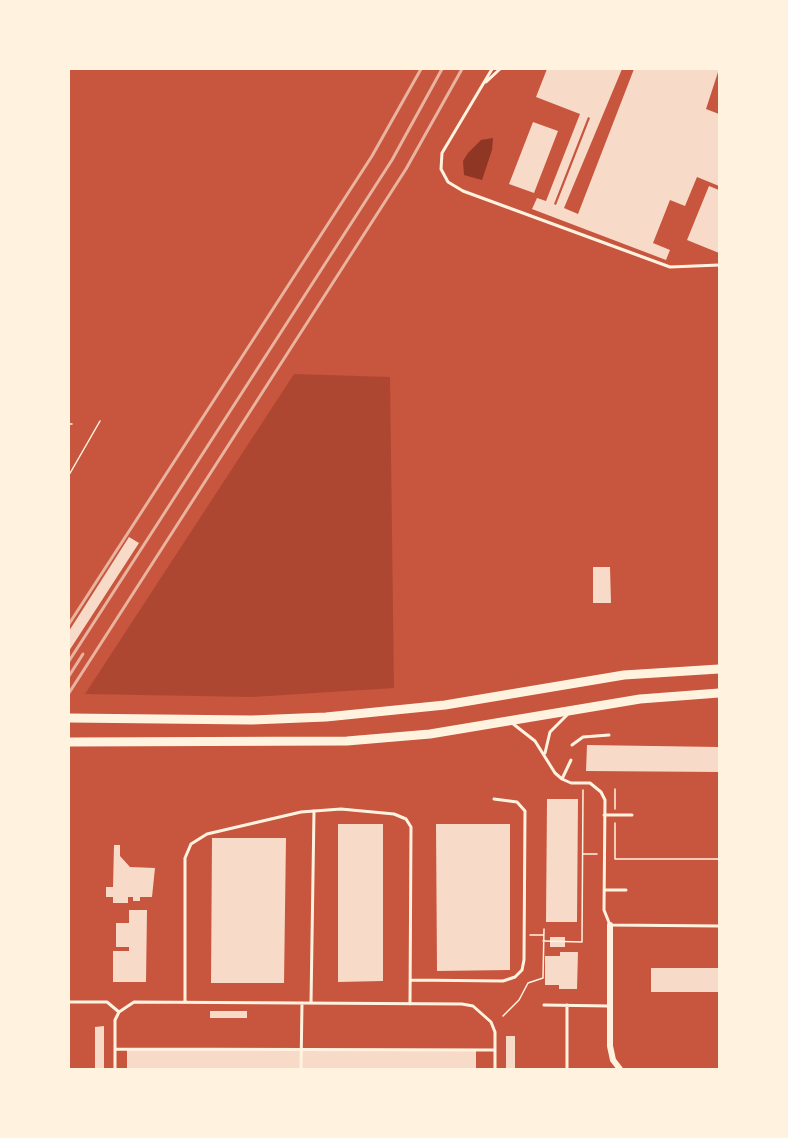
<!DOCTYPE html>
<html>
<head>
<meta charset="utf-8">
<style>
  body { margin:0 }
  #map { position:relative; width:788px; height:1138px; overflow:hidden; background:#c8553d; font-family:"Playfair Display",serif }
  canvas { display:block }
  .frame { position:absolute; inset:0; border:70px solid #fff3e0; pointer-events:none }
</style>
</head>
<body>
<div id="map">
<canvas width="788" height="1138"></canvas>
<div class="frame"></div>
</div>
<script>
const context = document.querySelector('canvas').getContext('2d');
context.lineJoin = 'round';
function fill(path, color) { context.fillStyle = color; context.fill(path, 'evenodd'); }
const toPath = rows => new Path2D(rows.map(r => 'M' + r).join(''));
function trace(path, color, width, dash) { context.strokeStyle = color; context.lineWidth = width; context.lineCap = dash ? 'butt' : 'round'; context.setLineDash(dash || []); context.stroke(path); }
fill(toPath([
  [294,374,390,377,394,688,252,697,85,694]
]), '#ae4732');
fill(toPath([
  [493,138,492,150,482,180,464,175,463,161,468,153,481,140]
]), '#8f3625');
fill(toPath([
  [547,69,622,69,564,208,578,214,634,69,719,69,706,109,719,114,719,186,697,177,685,206,670,200,653,243,670,250,666,260,532,209,537,198,546,201,580,114,536,97],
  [588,117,590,118,556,205,554,204],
  [533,122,558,131,534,193,509,184],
  [709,186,719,190,719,253,687,240],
  [129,537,139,543,69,651,69,631],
  [593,567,610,567,611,603,593,603],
  [587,745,719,747,719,772,586,771],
  [547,799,578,799,577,922,546,922],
  [338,824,383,824,383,981,338,982],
  [436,824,510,824,510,970,437,971],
  [212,838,286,838,284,983,211,983],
  [114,845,120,845,120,856,130,867,155,868,152,897,140,897,140,901,133,901,133,897,128,897,128,903,113,903,113,897,106,897,106,887,113,887],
  [129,910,147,910,146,982,113,982,113,951,129,951,129,947,116,947,116,923,129,923],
  [550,937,565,937,565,947,550,947],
  [560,952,578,952,577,989,559,989,559,985,545,985,545,956,560,956],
  [651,968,719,968,719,992,651,992],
  [210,1011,247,1011,247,1018,210,1018],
  [104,1026,104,1069,95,1069,95,1027],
  [506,1036,515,1036,515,1069,506,1069],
  [127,1049,476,1051,476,1069,127,1069]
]), '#f7dbc8');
trace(toPath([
  [69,424,72,424],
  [69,475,100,421],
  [615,809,615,789],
  [615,823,615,859,719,859],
  [583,854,597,854],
  [530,935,543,935],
  [543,941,582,942,583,790],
  [503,1016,519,1000,528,983,543,978,544,929]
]), '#fff3e0', 1.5);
trace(toPath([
  [492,69,442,153,441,169,448,182,463,191,670,267,719,265],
  [486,82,500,69],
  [512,723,535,741,555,773,562,779,571,783,590,783,601,792,605,800,604,910,610,925,719,926],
  [572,745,583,737,609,735],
  [545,753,550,732,567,715],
  [562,779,571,760],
  [604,815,632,815],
  [604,890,626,890],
  [411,980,503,981,515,977,522,970,524,960,525,811,517,802,494,799],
  [69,1002,107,1002,119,1012,134,1002,462,1004,473,1006,491,1022,495,1032,495,1069],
  [185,1002,185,858,191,844,207,834,301,812,341,809,394,814,406,819,411,827,410,1004],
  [311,1003,314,811],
  [544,1005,608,1006],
  [115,1049,495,1050],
  [115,1069,115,1020,119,1012],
  [301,1069,302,1003],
  [567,1069,567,1005]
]), '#fff3e0', 3);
trace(toPath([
  [610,925,610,1046,613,1060,620,1069]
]), '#fff3e0', 6);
trace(toPath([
  [69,718,252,720,326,717,445,705,624,675,719,669],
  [69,742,347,741,430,734,640,699,719,693]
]), '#fff3e0', 9);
trace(toPath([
  [69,624,372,156,421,69],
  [69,661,392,160,442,69],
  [69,676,83,654],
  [69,693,406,169,462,69]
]), '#e9b49f', 3);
</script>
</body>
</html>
